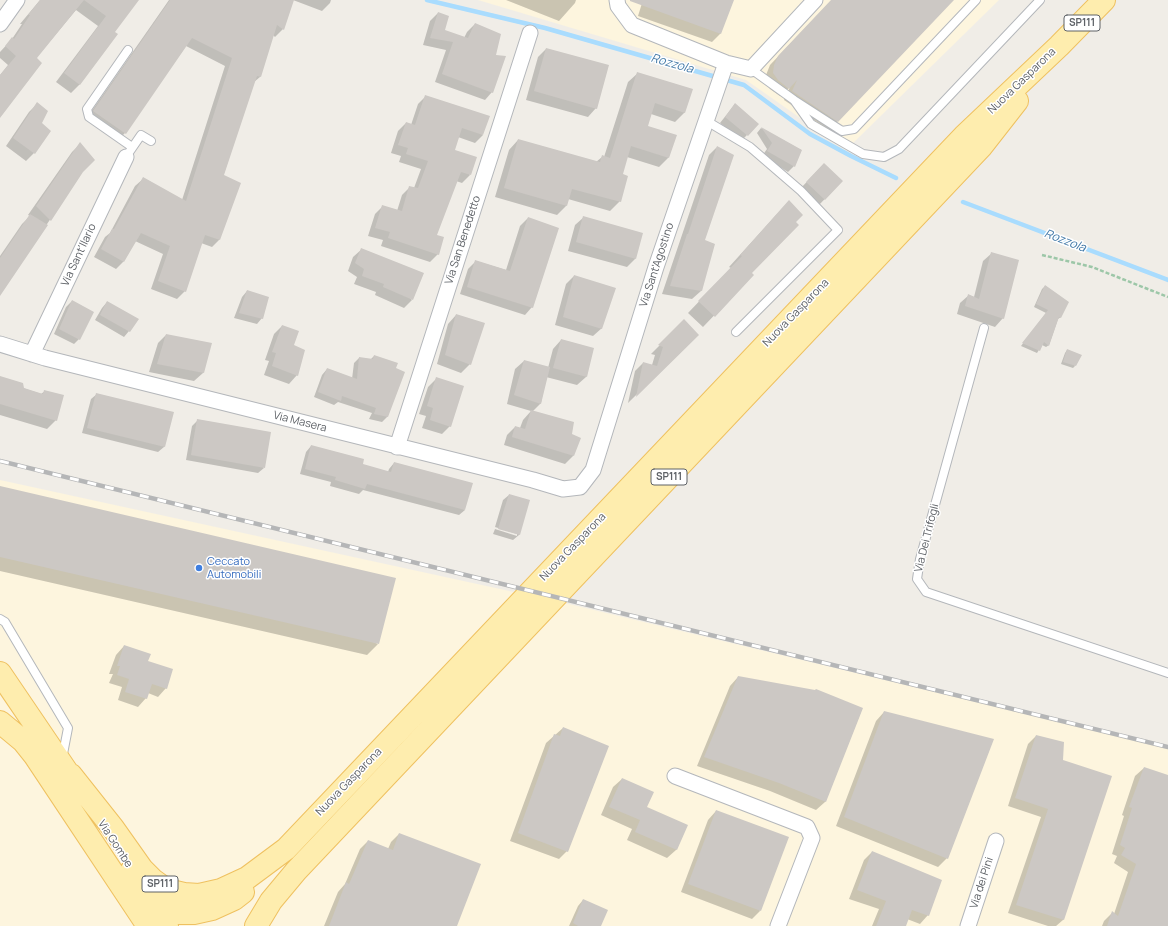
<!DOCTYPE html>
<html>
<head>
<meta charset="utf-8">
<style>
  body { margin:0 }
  canvas { display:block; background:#f0ede7 }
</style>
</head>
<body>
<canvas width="1168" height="926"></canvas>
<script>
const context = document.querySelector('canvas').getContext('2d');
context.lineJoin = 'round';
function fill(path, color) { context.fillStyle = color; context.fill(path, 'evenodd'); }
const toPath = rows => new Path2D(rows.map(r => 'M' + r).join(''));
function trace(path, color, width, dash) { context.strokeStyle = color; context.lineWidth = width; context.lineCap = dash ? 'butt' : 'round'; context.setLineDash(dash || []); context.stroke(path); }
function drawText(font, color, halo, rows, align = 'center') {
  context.font = font + ' Manrope,sans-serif'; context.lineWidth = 3; context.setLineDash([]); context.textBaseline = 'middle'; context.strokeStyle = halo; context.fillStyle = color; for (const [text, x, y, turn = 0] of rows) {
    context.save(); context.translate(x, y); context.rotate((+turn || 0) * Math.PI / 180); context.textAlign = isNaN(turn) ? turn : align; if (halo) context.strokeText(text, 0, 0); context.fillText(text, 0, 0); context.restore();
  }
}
fill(toPath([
  [478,0,999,0,846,150,746,80],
  [0,480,569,604,1168,748,1168,926,0,926]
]), '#fdf5de');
fill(toPath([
  [40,0,137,0,114,32,80,84,71,93,56,82,98,26,76,10,36,58,0,117,0,75,8,65,0,58,0,52,12,39,22,24,20,24],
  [169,0,331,0,330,3,322,11,293,0,283,29,275,37,273,35,260,77,254,82,223,176,239,183,219,240,212,247,201,243,185,291,177,299,151,289,163,254,135,241,123,262,116,269,94,257,105,237,110,233,135,186,143,179,182,200,225,66,186,46,125,133,117,141,86,119],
  [506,0,576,0,575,3,559,21],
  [643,0,733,0,720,34,712,42,638,16],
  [832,0,953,0,829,130,784,100,790,87,780,96,770,89,765,82,766,75,770,65],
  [438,13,444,31,464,38,467,32,475,24,495,55,492,92,485,100,435,82,446,50,423,45,430,21],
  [546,49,596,108,588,117,526,100,538,57],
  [638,73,685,112,675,122,651,114,647,127,675,136,668,158,659,167,627,157,622,175,620,201,610,211,568,199,566,206,557,215,495,197,509,150,518,140,596,162,602,157,604,157,628,82],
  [426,96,483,135,475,143,458,137,454,151,470,175,462,183,456,181,435,235,438,254,430,262,381,246,383,240,368,236,375,214,383,206,397,211,402,195,410,187,414,188,421,169,399,162,401,156,391,153,398,131,406,123,411,125,418,104],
  [37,104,40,123,34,153,26,161,6,146,29,112],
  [735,104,747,135,742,140,720,123],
  [761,128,801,150,794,166,788,172,762,156,767,149,757,133],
  [80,144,82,172,0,294,0,256,22,224,30,216,28,215,72,152],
  [717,147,704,241,714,244,701,291,692,299,662,294,709,155],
  [818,170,842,181,819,205,801,188],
  [778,213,751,273,753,275,703,327,688,313,731,268,729,267],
  [584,217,642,234,635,259,627,267,568,251,575,225],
  [528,218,532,307,525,315,460,294,468,269,476,261,506,270,520,226],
  [362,249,412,300,404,308,375,295,376,292,354,284,357,277,348,271,353,257],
  [992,253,1003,318,995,327,957,314,960,303,969,295,974,297,983,261],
  [574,276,602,328,593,336,555,325,566,284],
  [1045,286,1061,317,1058,319,1049,345,1046,347,1042,345,1037,353,1021,346,1046,313,1034,307,1042,289],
  [247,291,262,318,257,324,234,318,242,297],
  [72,301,79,339,74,344,54,334,66,307],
  [107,302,129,331,124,337,95,320,102,308],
  [456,315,470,364,461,373,437,364,448,324],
  [684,321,697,335,628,403,635,371,643,363,652,365,655,355,651,354],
  [282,326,297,375,289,384,264,375,269,361,265,360,274,334],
  [166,335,211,344,203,373,194,381,149,372,158,343],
  [561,340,593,349,586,377,577,385,546,377,541,403,532,412,571,434,573,456,565,464,504,445,507,435,515,427,520,428,523,420,531,411,507,404,515,369,524,361,548,368,553,349],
  [1067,350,1075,366,1073,368,1061,364,1065,353],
  [374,356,388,416,382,422,369,419,372,413,338,402,334,405,314,397,322,375,327,369,352,379,354,363,359,358,370,360],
  [0,377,23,388,41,394,45,391,56,420,47,429,0,415],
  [437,378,450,426,442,434,422,428,426,416,419,414,428,387],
  [97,394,172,413,164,447,158,452,82,433,91,399],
  [198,420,264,468,258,473,186,460,192,426],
  [311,446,362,465,388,472,389,469,394,463,465,510,459,515,363,490,359,494,330,486,331,482,300,474,306,452],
  [0,487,378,644,367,655,0,571],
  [509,495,529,501,519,535,513,540,493,534,495,529,517,536,517,534,495,527,503,500],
  [124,646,147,662,166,688,158,697,148,693,146,698,138,707,118,700,122,687,109,683,113,674,109,674,116,655],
  [738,677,862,709,825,802,816,810,770,791,697,766,730,686],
  [884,712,947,858,938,867,836,826,876,721],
  [563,728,567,851,559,859,510,841,546,743],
  [1036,736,1062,761,1110,777,1063,920,1056,926,1048,926,1008,913,1041,817,1008,806,1028,744],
  [1144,768,1168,776,1168,926,1102,926,1104,921,1112,913,1114,914,1128,872,1114,863,1117,856,1112,854,1124,816,1122,815,1135,776],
  [622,779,646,808,686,826,676,850,667,858,627,840,632,829,601,815,613,787],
  [716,811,760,911,752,919,681,892,708,820],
  [399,834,456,926,324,926,338,892,345,884,360,849,368,841,388,849,391,842],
  [872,852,928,915,920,924,907,919,905,926,872,926,879,909,849,899,864,860],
  [583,900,600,926,569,926,578,906]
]), '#0003');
trace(toPath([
  [427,0,545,28,744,85,810,134,851,156,896,178],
  [963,202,1168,280]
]), '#a9dcfe', 4.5);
fill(toPath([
  [40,0,84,0,37,58,42,63,0,118,0,75,16,56,5,46,12,37,14,39,30,15,28,15],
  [84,0,139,0,115,32,118,34,80,85,64,73,106,16],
  [170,0,294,0,284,30,277,25,261,77,257,76,224,175,241,183,220,240,205,235,186,292,158,281,170,246,141,233,124,262,101,249,112,229,114,229,143,177,186,201,232,58,192,38,126,134,93,111],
  [630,0,734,0,721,34,630,1],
  [831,0,954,0,838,122,792,91,797,80,789,89,778,80,773,73,774,65,778,56],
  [438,12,449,16,445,30,468,38,475,23,501,34,496,55,506,56,493,93,442,74,453,42,430,38],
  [546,48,609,65,597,109,534,91],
  [637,72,693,89,685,113,655,103,648,126,677,135,669,158,631,146,623,174,628,176,621,202,572,189,567,206,504,188,518,139,600,162,602,155,610,158],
  [425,95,490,116,483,135,462,128,455,150,477,157,471,175,461,172,437,235,444,237,439,255,388,238,390,232,375,228,382,205,402,211,409,186,418,188,428,161,406,154,408,148,398,145,406,122,415,125],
  [37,102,48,111,42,123,51,131,35,154,13,138],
  [735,103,759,124,748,136,725,117],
  [761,127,802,150,795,167,767,151,772,143],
  [80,142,95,160,83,172,51,221,36,206],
  [717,146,734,155,705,240,715,244,702,291,670,286,687,234,688,234],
  [824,163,843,181,825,200,806,182],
  [789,200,803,215,796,222,799,225,752,273,754,275,715,317,698,301,742,256,740,255],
  [30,214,48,225,0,296,0,258],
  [583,216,643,233,636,259,576,242],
  [528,217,559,228,533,308,467,287,475,260,510,271],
  [361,248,424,273,413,300,383,287,384,284,362,276,364,269,355,263],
  [991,252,1019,260,1004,319,965,306,968,294,979,299],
  [574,275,616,288,602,329,563,317],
  [1045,285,1069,302,1061,318,1059,317,1049,346,1044,342,1040,351,1022,343,1048,310,1036,304],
  [247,290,269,297,263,319,239,313],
  [72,300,94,312,80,340,59,329],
  [107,301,139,319,130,332,100,315],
  [456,314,485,323,471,365,445,355],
  [684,319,699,335,636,397,643,362,657,366,663,347,658,345],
  [282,325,299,331,294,345,305,350,298,376,272,366,276,353,272,352],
  [166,334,212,343,204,373,157,364],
  [561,339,594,348,587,377,553,368],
  [1067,349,1082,355,1076,366,1063,362],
  [374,355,398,363,396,368,405,372,388,417,374,414,376,408,342,396,341,401,318,392,327,368,357,379,359,357,373,359],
  [524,360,550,367,541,404,514,395],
  [0,376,23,383,24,388,43,394,44,390,64,395,57,421,0,404],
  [436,377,464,386,451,427,430,420,433,408,427,406],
  [96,393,174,412,165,447,87,428],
  [531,410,574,422,572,434,581,438,574,456,512,437,515,426,525,429],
  [197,419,271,432,265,468,191,455],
  [311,445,364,459,363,464,391,472,394,462,473,483,465,510,367,484,365,489,335,480,336,477,305,469],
  [0,486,396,578,379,644,0,557],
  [509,494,530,500,520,535,498,529],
  [124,645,151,654,148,661,173,669,167,689,152,684,147,699,125,692,129,679,117,675,120,666,117,666],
  [738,676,815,690,816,689,863,708,826,802,779,783,704,757],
  [884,711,994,739,948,859,844,817],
  [563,727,609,746,568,852,518,833,554,734,560,736],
  [1036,735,1064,742,1063,760,1112,776,1064,920,1016,905,1048,809,1015,798],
  [1144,767,1168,775,1168,926,1107,926,1112,911,1118,916,1136,864,1121,855,1125,848,1120,845,1132,808,1129,807],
  [622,778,654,792,647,807,688,825,677,850,635,832,640,820,609,807],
  [716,810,789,837,761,911,688,884],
  [399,833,481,864,457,926,329,926,346,882,349,884,368,840,393,850],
  [872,851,942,880,929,916,912,910,906,926,876,926,886,901,857,890],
  [583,899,608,910,601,926,578,926,573,923]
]), '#ccc8c4');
const lane = toPath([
  [128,50,87,109,89,117,132,147],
  [751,69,794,100,842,131,854,129,976,0],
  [794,100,811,124,863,154,884,157,899,149,1040,0],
  [705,120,750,147,801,191,838,230,736,332],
  [130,151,141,135,151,141],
  [984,328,920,559,917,579,926,592,1168,673],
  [0,619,5,622,68,728,62,759]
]);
const street = toPath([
  [617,0,618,6,632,25,726,63,751,69,815,0],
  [0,24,17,0],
  [0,344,45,358,533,480,563,489,580,487,593,470,656,267,726,63],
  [32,354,126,157],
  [397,447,530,33],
  [675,776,807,827,812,838,778,926],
  [968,926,996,841]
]);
const primary = toPath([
  [0,673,78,788],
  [0,722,23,741,35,756,148,926],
  [71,775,113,828,142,869,153,880,167,890,184,894,199,895,221,890,247,878,286,849,964,136,1059,46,1104,0],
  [132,870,167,926],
  [151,905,158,910,172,913,194,913,212,909,234,899,243,892],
  [256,926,271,901,296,871,981,147,1017,101]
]);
trace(lane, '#b4b7bb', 10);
trace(street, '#b4b7bb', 17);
trace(primary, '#efc160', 24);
trace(toPath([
  [1042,255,1092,267,1168,297]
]), '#9dc7a8', 2.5, [4, 2]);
trace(lane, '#fff', 8);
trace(street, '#fff', 15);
trace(primary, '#feedae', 22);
const rail = toPath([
  [0,461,1168,747]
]);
trace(rail, '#b5b6b7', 4.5);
trace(rail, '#fff', 3, [9]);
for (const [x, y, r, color] of [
  [199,568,4,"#3f7fe0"]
]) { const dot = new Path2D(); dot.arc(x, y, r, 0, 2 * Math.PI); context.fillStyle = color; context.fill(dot); trace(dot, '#fff', 1.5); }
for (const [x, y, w] of [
  [1082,23,36],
  [669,477,36],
  [160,884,36]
]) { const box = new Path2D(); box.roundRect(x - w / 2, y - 8, w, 16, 3); context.fillStyle = '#fff'; context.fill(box); trace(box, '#5e6267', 1); }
drawText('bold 10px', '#5e6267', null, [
  ["SP111",1082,23],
  ["SP111",669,477],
  ["SP111",160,884]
]);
drawText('11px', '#5e6267', '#fff', [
  ["Nuova Gasparona",1022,81,-44],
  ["Via San Benedetto",463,240,-72],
  ["Via Sant'Ilario",79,255,-65],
  ["Via Sant'Agostino",657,265,-72],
  ["Nuova Gasparona",796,313,-46],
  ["Via Masera",300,422,14],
  ["Via Dei Trifogli",927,538,-76],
  ["Nuova Gasparona",573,547,-46],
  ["Nuova Gasparona",349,782,-46],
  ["Via Gombe",115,844,57],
  ["Via dei Pini",982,883,-72]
]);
drawText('11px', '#366cbe', '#fff', [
  ["Ceccato",207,562],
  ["Automobili",207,575]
], 'left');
drawText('italic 12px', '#4178a7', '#fff', [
  ["Rozzola",672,64,16],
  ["Rozzola",1065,241,21]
]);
</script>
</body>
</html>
